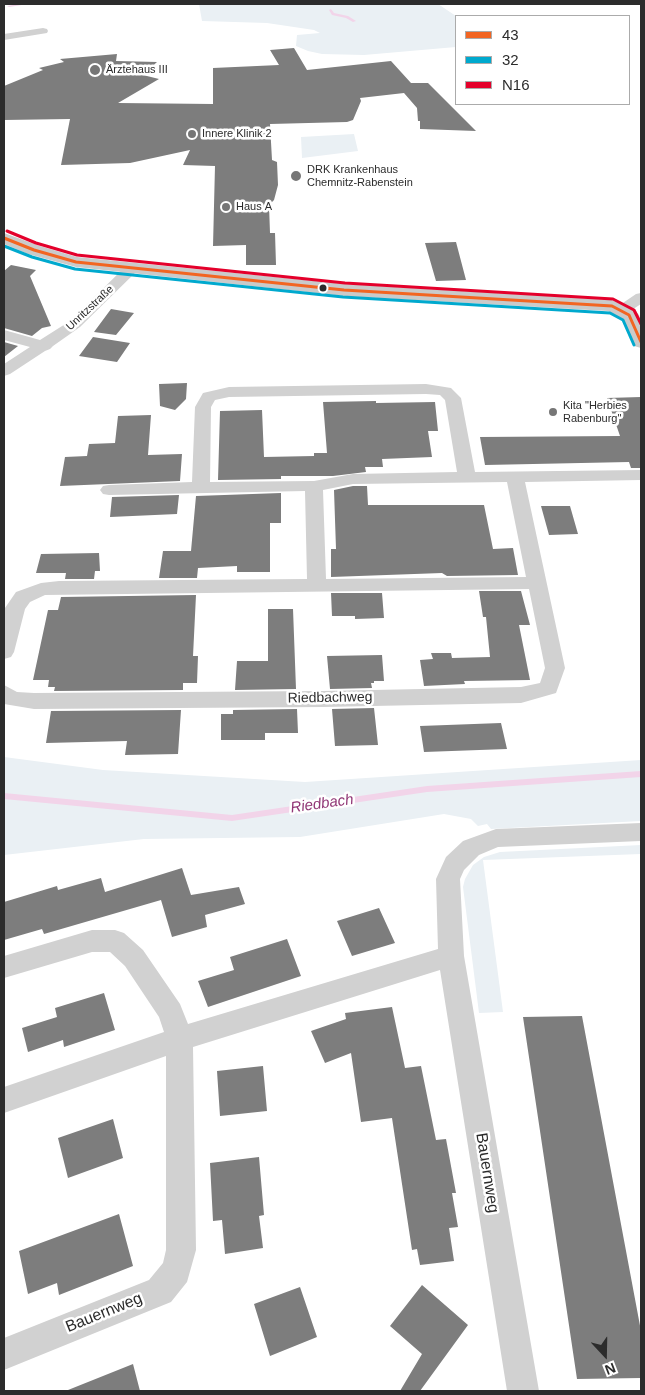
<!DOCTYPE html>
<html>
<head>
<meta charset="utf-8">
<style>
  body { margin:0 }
  #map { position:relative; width:645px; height:1395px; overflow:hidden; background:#fff; font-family:Helvetica,sans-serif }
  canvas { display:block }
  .frame { position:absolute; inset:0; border:5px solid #2c2c2c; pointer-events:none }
  .legend { position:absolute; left:455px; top:15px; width:175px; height:90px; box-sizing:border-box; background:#fff; border:1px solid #ababab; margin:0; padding:6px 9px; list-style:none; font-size:15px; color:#2c2c2c }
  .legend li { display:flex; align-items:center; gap:10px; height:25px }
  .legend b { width:25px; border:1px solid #ababab }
  .north { position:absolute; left:580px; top:1330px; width:50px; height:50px; -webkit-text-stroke:4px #fff; paint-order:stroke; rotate:159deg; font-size:14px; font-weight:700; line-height:20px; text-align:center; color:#2c2c2c }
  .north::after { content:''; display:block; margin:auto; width:18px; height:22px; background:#2c2c2c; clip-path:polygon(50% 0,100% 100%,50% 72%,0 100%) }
</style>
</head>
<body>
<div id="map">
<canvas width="645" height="1395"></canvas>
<div class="frame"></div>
<ul class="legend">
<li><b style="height:6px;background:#f26522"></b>43</li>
<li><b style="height:6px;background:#00a9ce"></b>32</li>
<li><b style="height:6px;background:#e4002b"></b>N16</li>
</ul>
<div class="north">N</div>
</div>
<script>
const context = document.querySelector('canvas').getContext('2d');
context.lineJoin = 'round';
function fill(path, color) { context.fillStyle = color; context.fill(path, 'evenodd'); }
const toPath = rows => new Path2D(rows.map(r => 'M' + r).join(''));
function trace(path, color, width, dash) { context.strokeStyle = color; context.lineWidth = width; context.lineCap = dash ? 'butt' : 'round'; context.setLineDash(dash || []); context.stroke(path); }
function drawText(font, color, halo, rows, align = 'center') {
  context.font = font + ' Helvetica,sans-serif'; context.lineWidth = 5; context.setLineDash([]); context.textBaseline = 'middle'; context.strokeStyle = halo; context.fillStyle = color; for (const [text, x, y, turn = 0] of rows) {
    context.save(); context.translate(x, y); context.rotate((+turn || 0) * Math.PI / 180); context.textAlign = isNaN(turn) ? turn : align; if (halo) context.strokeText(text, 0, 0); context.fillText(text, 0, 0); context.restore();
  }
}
fill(toPath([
  [199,4,438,4,456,16,456,47,364,55,322,54,308,51,296,46,297,35,320,33,314,30,267,23,202,21],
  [354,134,358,151,302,158,301,137],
  [4,757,103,770,305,782,641,760,641,821,491,829,487,824,478,826,471,819,444,814,300,837,144,839,4,855],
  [641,845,641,854,483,860,503,1012,479,1013,463,887,465,879,473,865,484,857,500,852]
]), '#eaf0f4');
fill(toPath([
  [19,4,28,4,9,7,7,6,19,4],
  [331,9,334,13,348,16,356,21,353,22,346,18,332,15,329,10,331,9],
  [641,771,641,777,427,792,232,821,4,799,4,793,232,815,427,786,641,771]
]), '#f2d4e9');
fill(toPath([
  [294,48,307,70,391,61,411,83,428,83,476,131,420,129,420,121,418,121,417,108,404,93,360,98,361,101,353,120,347,122,270,124,272,160,277,162,278,185,274,200,269,205,270,233,275,233,276,265,246,265,246,245,213,246,215,166,183,165,190,150,130,163,61,165,70,119,4,120,4,86,43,70,39,68,64,62,60,59,117,54,116,61,157,62,143,75,159,79,118,103,213,104,213,68,279,65,270,50],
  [456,242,466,280,436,281,425,243],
  [11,265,36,270,30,276,51,326,42,328,32,336,4,328,4,271],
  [111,309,134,313,116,335,94,332],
  [93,337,130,343,117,362,79,356],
  [4,342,18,346,4,357],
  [187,383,186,399,175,410,160,406,159,384],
  [641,397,641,468,631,468,629,462,485,465,480,437,620,436,607,398],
  [376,401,376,403,435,402,438,431,428,431,432,457,382,459,383,467,365,467,366,472,333,476,281,476,281,479,218,480,220,411,262,410,264,457,314,456,314,453,327,453,323,402],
  [151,415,148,455,182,454,180,481,60,486,65,457,87,456,89,444,115,443,118,416],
  [353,486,367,486,368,505,484,505,493,549,513,548,518,575,447,576,442,573,331,577,331,549,336,549,334,490],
  [281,493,281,523,270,523,270,572,237,572,237,566,198,568,197,578,159,578,163,551,191,551,196,496],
  [179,495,177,514,110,517,112,497],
  [541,506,570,506,578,534,549,535],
  [99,553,100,571,95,571,94,579,65,579,66,573,36,573,41,554],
  [479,591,521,591,530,625,519,625,530,680,464,681,465,684,424,686,420,660,433,659,431,653,451,653,452,658,490,657,486,617,483,617],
  [331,593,382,593,384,618,355,619,355,616,332,616],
  [196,595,193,656,198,656,197,683,183,683,183,690,54,691,55,687,48,687,49,680,33,680,48,610,58,610,61,597],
  [268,609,293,609,296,689,235,690,237,661,268,661],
  [382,655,384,681,374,681,374,683,371,683,372,688,330,689,327,656],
  [374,708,378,745,335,746,332,709],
  [297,709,298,733,265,733,265,740,221,740,221,714,233,714,233,710],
  [181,710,178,754,125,755,127,741,46,743,51,711],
  [501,723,507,749,424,752,420,726],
  [182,868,191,895,239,887,245,904,205,915,207,927,172,937,161,900,44,934,42,929,4,940,4,902,57,886,58,890,101,878,105,892],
  [379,908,395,943,352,956,337,921],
  [287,939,301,976,208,1007,198,981,234,970,230,957],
  [104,993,115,1030,64,1047,63,1040,28,1052,22,1028,57,1017,55,1008],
  [392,1007,405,1068,421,1066,436,1140,446,1139,456,1193,452,1193,458,1227,449,1228,454,1261,420,1265,417,1249,412,1250,392,1118,361,1122,351,1053,325,1063,311,1031,346,1019,345,1013],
  [582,1016,641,1331,641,1378,577,1379,523,1017],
  [263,1066,267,1111,220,1116,217,1071],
  [113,1119,123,1158,68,1178,58,1138],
  [259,1157,264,1215,259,1216,263,1248,225,1254,222,1220,213,1221,210,1163],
  [119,1214,133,1266,59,1295,57,1283,28,1294,19,1251],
  [422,1285,468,1325,420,1391,400,1391,422,1354,390,1326],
  [300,1287,317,1337,270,1356,254,1304],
  [133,1364,140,1391,68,1391,68,1390]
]), '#7d7d7d');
fill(toPath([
  [43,28,47,29,48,31,47,33,4,40,4,34,43,28],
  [133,263,138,264,140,267,138,270,80,327,53,346,50,349,45,351,10,374,4,376,4,364,30,347,4,340,4,330,40,340,70,321,128,264,133,263],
  [641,293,641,304,627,313,617,313,615,310,617,307,636,294,641,293],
  [426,384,451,388,461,398,475,472,641,470,641,480,525,482,565,668,556,693,521,703,323,707,34,709,4,704,4,685,17,692,34,693,323,691,521,687,540,683,545,668,529,589,45,595,30,602,25,609,14,652,11,657,4,659,5,608,16,592,41,583,59,581,307,579,305,491,109,495,103,494,100,490,103,486,109,485,192,482,195,407,203,393,229,387,426,384],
  [426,394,440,395,445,400,457,472,353,474,314,481,210,482,211,407,215,400,229,397,426,394],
  [507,482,526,577,326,579,323,490,353,484,507,482],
  [641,823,641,841,498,847,479,855,464,870,460,879,464,956,539,1391,507,1391,440,970,193,1047,196,1250,187,1282,171,1302,4,1370,4,1338,149,1280,163,1263,166,1250,166,1056,4,1113,4,1087,164,1032,159,1017,125,966,110,952,92,952,4,978,4,956,92,930,115,930,124,933,143,950,180,1004,188,1024,438,949,436,879,446,857,463,841,496,829,641,823]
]), '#d1d1d1');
fill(toPath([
  [4,233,40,246,77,257,344,284,612,300,636,311,639,315,641,321,641,348,634,346,621,318,608,311,344,296,76,267,28,254,4,244,4,233]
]), '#cacaca');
trace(toPath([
  [4,238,34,250,76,262,344,290,612,306,629,315,641,342]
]), '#f26522', 3);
trace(toPath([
  [4,246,32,257,75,269,343,297,610,313,623,320,634,345]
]), '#00a9ce', 3);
trace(toPath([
  [7,231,36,243,77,255,345,283,613,299,634,310,641,324]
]), '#e4002b', 3);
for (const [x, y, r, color] of [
  [95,70,6,"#767676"],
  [192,134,5,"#767676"],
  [296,176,6,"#767676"],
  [226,207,5,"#767676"],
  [323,288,4.5,"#2c2c2c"],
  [553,412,5,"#767676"]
]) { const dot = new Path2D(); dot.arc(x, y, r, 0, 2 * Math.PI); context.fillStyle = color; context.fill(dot); trace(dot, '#fff', 2); }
drawText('11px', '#2c2c2c', '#fff', [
  ["Ärztehaus III",106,70],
  ["Innere Klinik 2",202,134],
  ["DRK Krankenhaus",307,170],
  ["Chemnitz-Rabenstein",307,183],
  ["Haus A",236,207],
  ["Kita \"Herbies",563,406],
  ["Rabenburg\"",563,419]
], 'left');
drawText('11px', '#2c2c2c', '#fff', [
  ["Unritzstraße",90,308,-43]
]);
drawText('14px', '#2c2c2c', '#fff', [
  ["Riedbachweg",330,698,-1]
]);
drawText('italic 15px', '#913776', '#fff', [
  ["Riedbach",322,804,-8]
]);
drawText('16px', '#2c2c2c', '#fff', [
  ["Bauernweg",487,1173,81],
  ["Bauernweg",104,1313,-22]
]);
</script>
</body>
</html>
